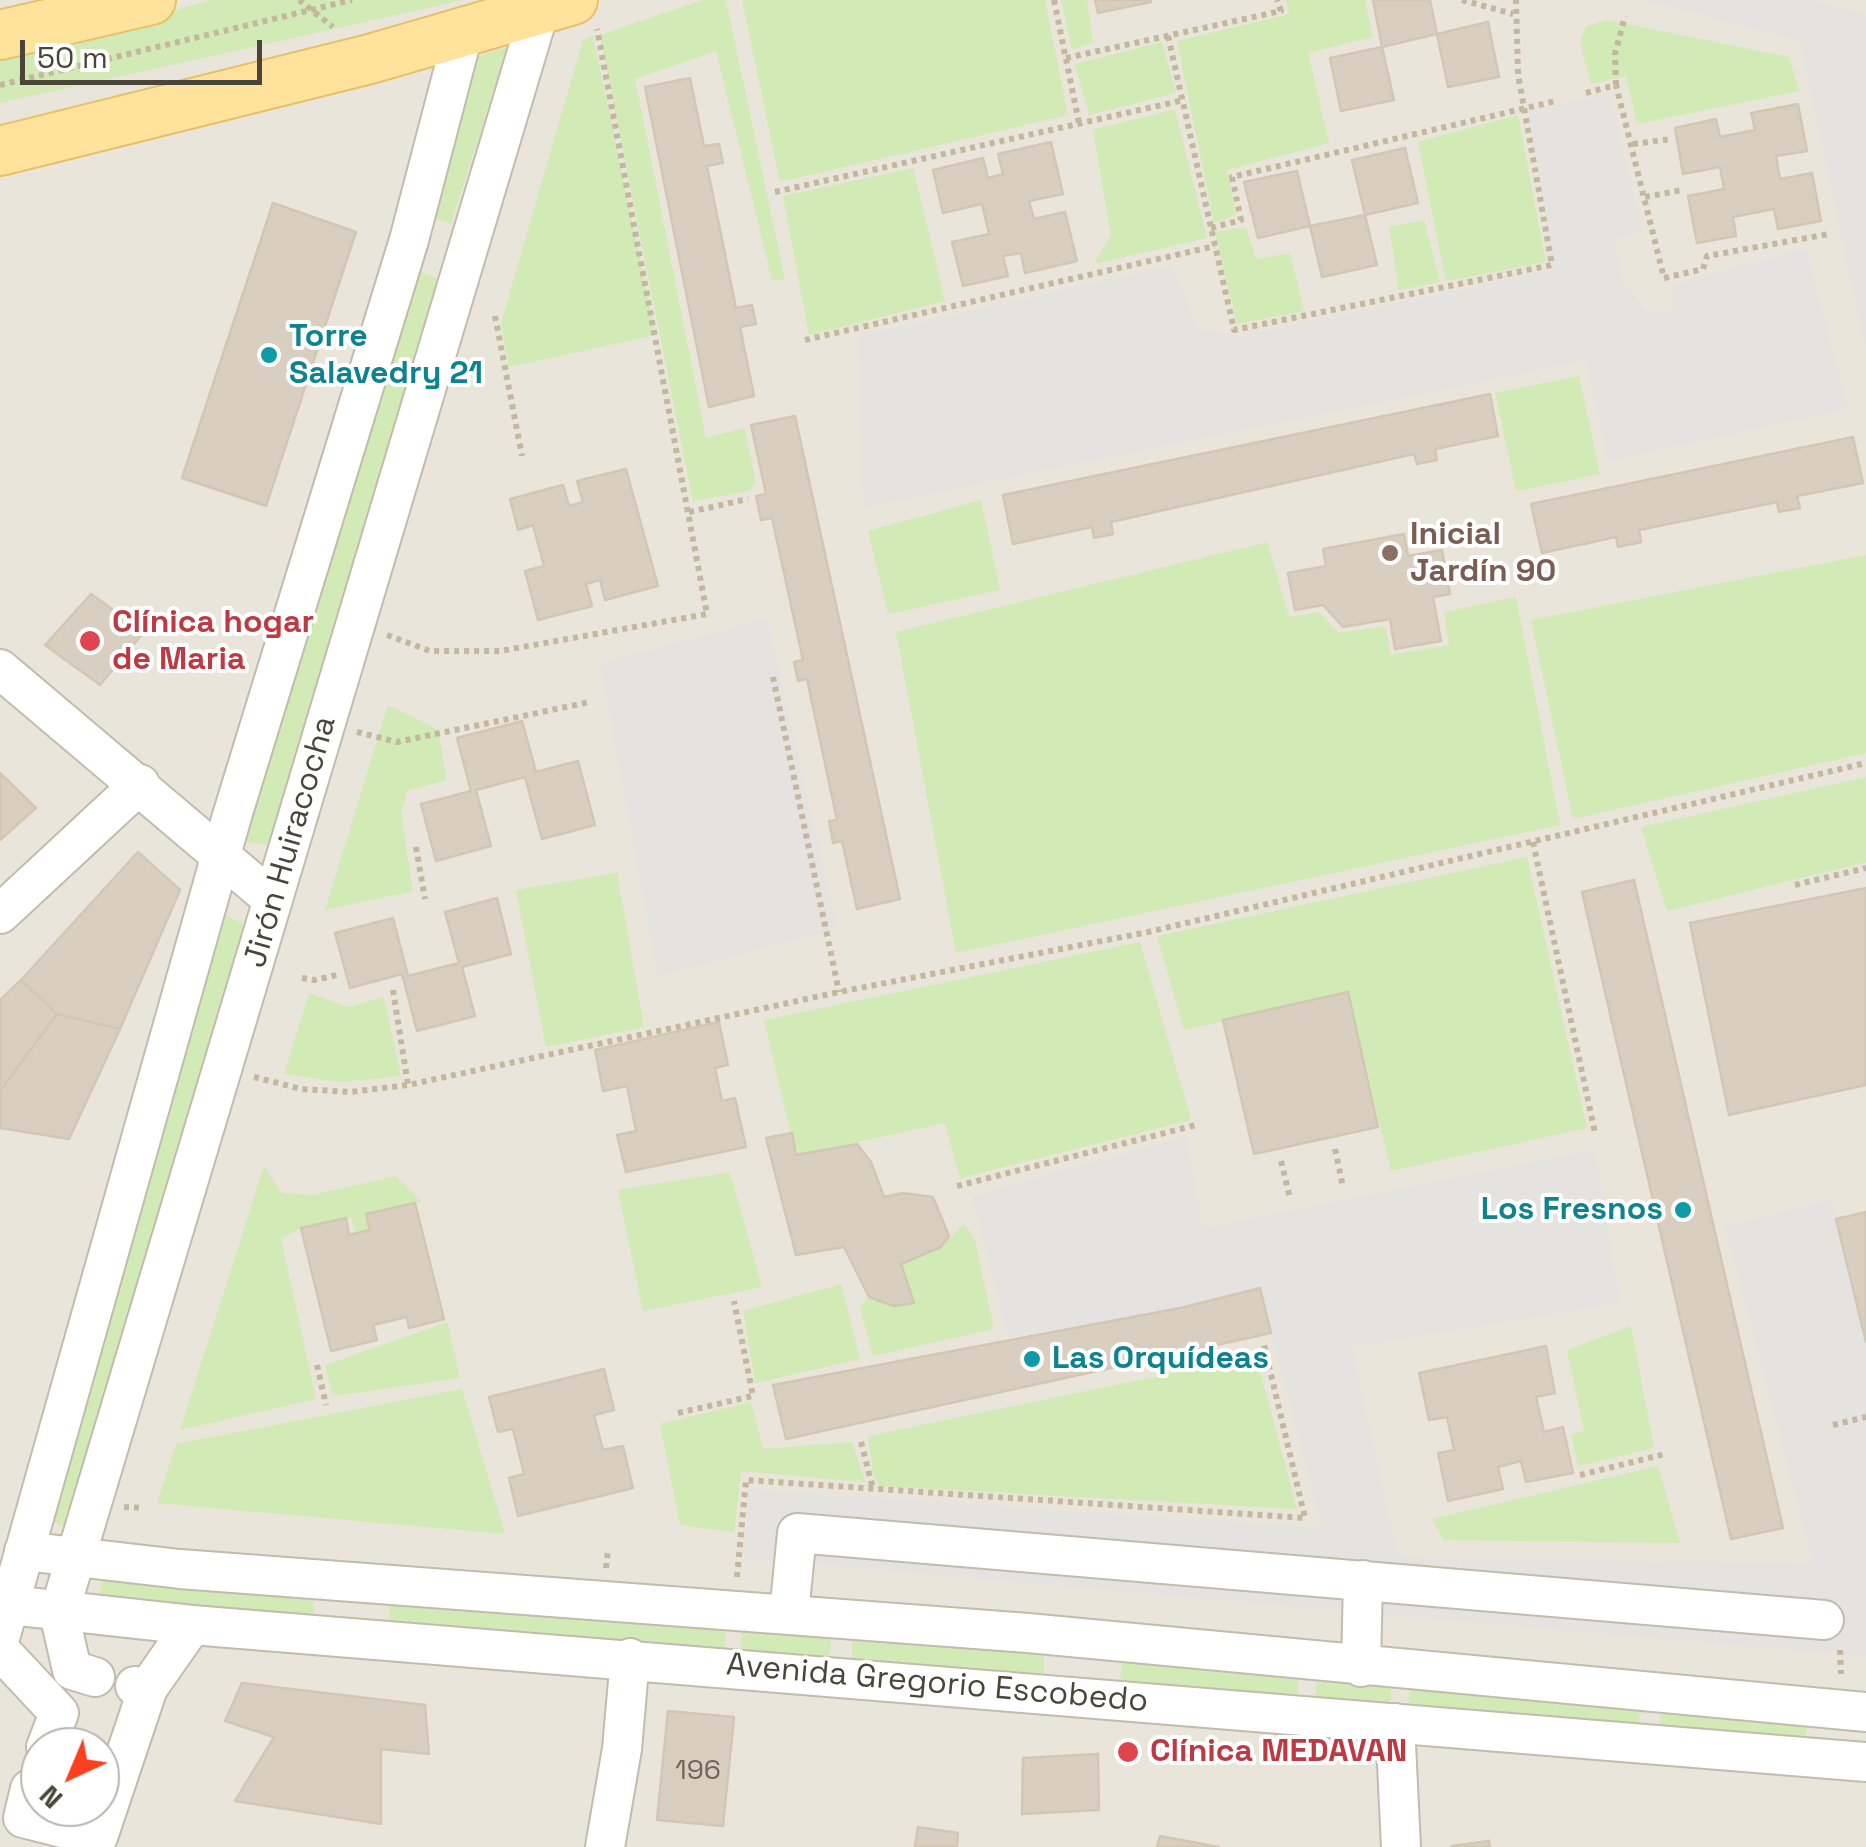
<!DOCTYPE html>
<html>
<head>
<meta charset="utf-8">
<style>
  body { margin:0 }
  #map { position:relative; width:1866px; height:1847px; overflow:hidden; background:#f6f3ec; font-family:"Space Grotesk",sans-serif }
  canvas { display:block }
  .north { position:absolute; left:20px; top:1727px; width:100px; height:100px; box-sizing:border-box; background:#fff; border:2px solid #b7b4b0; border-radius:50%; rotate:224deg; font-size:28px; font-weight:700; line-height:40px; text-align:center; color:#4b4439 }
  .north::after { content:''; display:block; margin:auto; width:35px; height:45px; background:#fc3f1d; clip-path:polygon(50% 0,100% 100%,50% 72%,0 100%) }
  .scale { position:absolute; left:20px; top:40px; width:242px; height:45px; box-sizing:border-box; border:5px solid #4b4439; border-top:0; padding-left:12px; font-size:30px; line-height:35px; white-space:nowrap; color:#4b4439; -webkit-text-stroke:8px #fff; paint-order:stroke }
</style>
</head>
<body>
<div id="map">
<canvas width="1866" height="1847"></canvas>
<div class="north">N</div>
<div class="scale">50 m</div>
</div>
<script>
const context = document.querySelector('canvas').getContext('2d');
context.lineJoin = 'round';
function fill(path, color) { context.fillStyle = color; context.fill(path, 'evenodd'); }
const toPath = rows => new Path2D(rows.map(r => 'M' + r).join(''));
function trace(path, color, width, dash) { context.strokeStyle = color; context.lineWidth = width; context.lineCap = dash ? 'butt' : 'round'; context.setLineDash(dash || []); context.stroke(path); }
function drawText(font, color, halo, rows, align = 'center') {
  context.font = font + ' "Space Grotesk",sans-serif'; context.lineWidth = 8; context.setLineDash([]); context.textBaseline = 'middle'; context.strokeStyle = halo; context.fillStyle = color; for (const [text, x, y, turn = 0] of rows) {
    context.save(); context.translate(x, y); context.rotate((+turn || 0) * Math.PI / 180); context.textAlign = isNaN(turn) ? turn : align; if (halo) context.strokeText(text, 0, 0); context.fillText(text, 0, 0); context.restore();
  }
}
fill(toPath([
  [0,0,1866,0,1866,1847,0,1847],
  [40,1747,100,1747,100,1807,40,1807]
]), '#eae5da');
fill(toPath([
  [210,0,464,0,0,103,0,48,124,25],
  [702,0,726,0,785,280,772,280,716,51,635,79,706,438,744,428,756,482,749,491,693,501,600,35],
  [742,0,1045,0,1068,115,780,182],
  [1061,0,1087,0,1093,42,1072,50],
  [1286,0,1365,0,1373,37,1308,53,1329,143,1227,170,1236,215,1214,223,1177,41,1289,14],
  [1607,20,1789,57,1799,91,1637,124,1626,76,1591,84,1580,42,1586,26],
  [593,36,656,335,509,367,501,323,583,40],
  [1162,42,1176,93,1089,115,1075,64],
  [507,47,451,224,426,215,476,57],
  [1175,109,1207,238,1094,264,1111,235,1093,130],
  [1518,115,1546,262,1446,281,1418,142],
  [913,168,945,301,809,335,783,196],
  [1424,220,1440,282,1399,290,1389,227],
  [1246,227,1256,259,1290,253,1304,311,1237,324,1215,232],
  [413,268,440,280,272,846,242,841],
  [1579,376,1600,474,1516,491,1495,393],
  [981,500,1000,590,888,614,868,531],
  [1267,542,1289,617,1319,612,1339,633,1385,626,1391,655,1449,645,1444,612,1516,597,1560,825,956,953,896,632],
  [1866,555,1866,753,1573,819,1531,620],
  [388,705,438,729,447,780,407,791,401,813,413,891,325,910],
  [1866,777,1866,862,1667,911,1641,827],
  [1527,857,1587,1128,1391,1171,1348,993,1184,1030,1157,936],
  [617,873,644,1027,546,1047,516,890],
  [224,914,251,928,77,1529,41,1520],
  [1140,942,1191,1120,960,1178,945,1123,796,1155,764,1020],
  [309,993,348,1007,384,997,401,1076,341,1082,284,1074],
  [264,1166,281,1193,313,1195,396,1176,421,1201,373,1213,376,1228,355,1233,351,1217,301,1228,281,1239,316,1399,180,1430],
  [730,1172,762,1287,643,1311,618,1190],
  [964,1223,975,1240,994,1329,873,1356,860,1306,869,1297,894,1306,913,1303,901,1264,941,1247],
  [841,1284,860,1359,755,1383,743,1311],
  [447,1322,460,1378,333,1396,325,1365],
  [1631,1326,1654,1448,1578,1466,1571,1435,1584,1431,1567,1350],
  [1256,1356,1297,1509,880,1486,873,1475,868,1436],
  [462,1389,505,1534,157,1503,176,1444],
  [751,1402,763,1449,852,1442,865,1482,741,1471,734,1532,680,1525,660,1424],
  [1658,1466,1680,1543,1444,1540,1432,1519],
  [103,1573,312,1591,315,1617,99,1597],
  [389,1601,725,1628,724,1656,389,1620],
  [743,1628,832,1635,829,1656,740,1653],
  [852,1635,1044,1651,1044,1676,852,1662],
  [1123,1653,1298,1670,1298,1700,1120,1686],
  [1317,1673,1392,1678,1390,1707,1315,1702],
  [1411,1687,1640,1707,1639,1735,1407,1711],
  [1661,1711,1807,1722,1805,1752,1659,1741]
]), '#d2eab5');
fill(toPath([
  [1641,0,1813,0,1866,14,1866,354,1800,41],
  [1609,92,1644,233,1614,239,1623,284,1646,310,1673,311,1672,284,1806,248,1848,409,1608,462,1586,361,863,508,858,336,1172,265,1198,328,1241,336,1554,269,1528,112],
  [767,618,837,929,658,977,600,663],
  [1186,1136,1203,1228,1595,1149,1620,1304,1352,1347,1398,1557,1813,1563,1725,1226,1832,1198,1866,1342,1866,1657,744,1558,749,1489,1322,1528,1260,1288,1180,1308,1008,1338,972,1195]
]), '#e5e3e0');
const building = toPath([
  [1095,0,1150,0,1151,2,1098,13,1095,0],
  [1373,0,1430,0,1437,34,1382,47,1373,0],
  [1488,22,1499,77,1448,87,1437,34,1488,22],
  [1382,47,1394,100,1341,111,1330,58,1382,47],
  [690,78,704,146,719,144,723,163,707,166,736,308,752,305,756,324,740,327,754,396,709,407,645,87,690,78],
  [1798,104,1807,151,1776,156,1780,179,1812,173,1821,221,1778,229,1774,209,1733,217,1736,236,1697,243,1688,196,1724,189,1720,167,1683,174,1675,128,1716,119,1720,137,1755,130,1751,113,1798,104],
  [1051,142,1063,194,1029,201,1034,219,1065,212,1077,261,1025,273,1021,253,1003,256,1008,276,963,286,952,242,989,234,982,204,943,213,933,170,983,158,988,178,1003,174,998,154,1051,142],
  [1405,148,1418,203,1365,215,1352,160,1405,148],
  [1297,171,1310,226,1258,238,1244,182,1297,171],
  [273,203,356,232,266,506,182,478,273,203],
  [1365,215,1377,265,1322,277,1310,226,1365,215],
  [1490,394,1498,436,1435,449,1437,460,1417,464,1414,454,1111,522,1113,534,1094,538,1092,527,1013,544,1003,495,1490,394],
  [795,416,900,899,857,909,842,841,833,843,829,821,837,820,807,679,798,681,794,662,803,660,772,518,761,520,756,496,766,494,751,425,795,416],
  [1853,437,1863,483,1797,496,1800,508,1779,512,1777,502,1639,530,1641,542,1618,547,1616,537,1542,553,1531,504,1853,437],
  [626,469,658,586,605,600,600,580,586,584,592,606,538,620,525,571,544,566,533,525,518,530,510,499,563,485,569,506,583,502,577,481,626,469],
  [1404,534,1408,556,1442,550,1450,594,1433,597,1441,641,1395,649,1390,619,1343,627,1323,605,1295,610,1288,573,1326,566,1323,549,1404,534],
  [91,594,144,632,100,685,45,645,91,594],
  [522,721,536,772,578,761,595,825,542,839,525,777,476,790,491,846,436,861,421,804,471,791,457,738,522,721],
  [0,773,36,808,0,840,0,773],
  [138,852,180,890,120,1029,57,1014,21,980,138,852],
  [1634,880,1783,1528,1731,1539,1582,892,1634,880],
  [1866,888,1866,1085,1729,1115,1690,923,1866,888],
  [497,898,511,954,462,967,475,1016,417,1031,402,974,350,988,335,933,393,918,408,976,459,963,445,912,497,898],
  [21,980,57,1014,0,1091,0,1000,21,980],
  [1348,992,1378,1127,1254,1154,1223,1020,1348,992],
  [57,1014,120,1029,69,1139,0,1128,0,1091,57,1014],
  [719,1022,728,1065,715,1068,722,1101,735,1098,746,1147,626,1172,617,1135,636,1131,627,1086,603,1091,595,1050,719,1022],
  [792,1133,796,1155,857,1144,871,1162,884,1197,903,1193,933,1197,949,1236,941,1247,901,1264,914,1303,894,1306,869,1297,844,1247,796,1255,766,1138,792,1133],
  [415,1203,444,1319,409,1328,407,1317,373,1325,377,1340,331,1351,301,1228,346,1218,349,1235,370,1230,366,1214,415,1203],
  [1866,1212,1866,1342,1836,1219,1866,1212],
  [1260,1288,1271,1333,786,1439,773,1385,1180,1308,1260,1288],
  [1546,1346,1555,1393,1536,1397,1544,1432,1563,1427,1573,1473,1526,1482,1521,1461,1498,1467,1503,1489,1448,1501,1438,1453,1454,1450,1447,1417,1429,1420,1419,1373,1546,1346],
  [604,1369,614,1410,594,1415,603,1450,623,1446,633,1488,518,1516,509,1478,524,1474,513,1429,498,1432,489,1397,604,1369],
  [242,1683,425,1705,429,1754,381,1749,381,1824,235,1801,274,1737,225,1721,242,1683],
  [668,1711,734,1717,723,1826,657,1820,668,1711],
  [1098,1754,1099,1810,1022,1814,1023,1758,1098,1754],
  [918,1827,958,1833,957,1847,915,1847,918,1827],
  [1160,1836,1219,1847,1157,1847,1160,1836],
  [1489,1841,1490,1847,1453,1847,1452,1846,1489,1841]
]);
fill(building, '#d8cfc1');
trace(building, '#d3c7b4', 2.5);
const minor = toPath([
  [0,669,273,900],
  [0,914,140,784],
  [24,1551,180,1569,1028,1633,1866,1712],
  [0,1604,192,1625,1866,1762],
  [789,1614,797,1533,1824,1620],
  [0,1638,232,816,409,240,463,34],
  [0,1650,59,1713,46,1747],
  [1361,1667,1363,1580],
  [95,1677,72,1670,59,1613,539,12],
  [135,1686,148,1688,192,1625],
  [1395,1723,1401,1847],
  [30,1789,23,1818,98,1837,148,1688],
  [605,1847,622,1749,630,1658]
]);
const major = toPath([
  [0,35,151,0],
  [0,151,370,59,573,0]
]);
trace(minor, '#c2bbae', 42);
trace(major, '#e6c16a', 52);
trace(toPath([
  [299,0,333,27],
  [1054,0,1079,123],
  [1462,0,1513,14],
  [1168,36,1234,330,1552,265,1518,74,1516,0],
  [1066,58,1281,11,1277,0],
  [0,85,352,0],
  [1616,85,1615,54,1625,16],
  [1586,93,1616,85,1664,278,1703,269,1707,256,1829,234],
  [1633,144,1671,139],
  [775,192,1184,100],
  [1645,197,1682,190],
  [1211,228,1241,220,1232,177,1556,101],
  [495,316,522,456],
  [805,340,1215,246],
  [689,512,748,499],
  [387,635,430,651,500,651,707,614,597,29],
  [773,677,839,992],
  [357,732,397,742,590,702],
  [1533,842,1595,1133],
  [416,847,425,899],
  [1795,885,1866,868],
  [302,978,315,980,341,974],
  [393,990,408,1085],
  [254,1077,301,1089,350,1092,408,1085,839,992,1148,932,1866,763],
  [1335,1149,1343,1187],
  [1281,1161,1290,1198],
  [957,1186,1196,1125],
  [317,1365,326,1405],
  [678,1413,753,1396,734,1301],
  [1833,1425,1866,1417],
  [861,1442,873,1489],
  [1580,1475,1665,1454],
  [124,1507,144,1508],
  [606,1568,608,1550],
  [737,1577,746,1480,1305,1518,1264,1345],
  [1840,1650,1841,1674]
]), '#c4b79f', 6, [5, 5]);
trace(minor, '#fff', 38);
trace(major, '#ffe39c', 48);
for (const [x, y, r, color] of [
  [269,355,10,"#0f9aa8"],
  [1390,553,10,"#8d6e63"],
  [90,641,12,"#e0444e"],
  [1683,1210,10,"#0f9aa8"],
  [1032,1359,10,"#0f9aa8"],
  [1128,1752,12,"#e0444e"]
]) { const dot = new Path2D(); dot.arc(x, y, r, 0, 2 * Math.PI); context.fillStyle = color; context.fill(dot); trace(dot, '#fff', 4); }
drawText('28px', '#6e675b', null, [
  ["196",698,1771]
]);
drawText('bold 32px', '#0d838f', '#fff', [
  ["Torre",289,337],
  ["Salavedry 21",289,374],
  ["Los Fresnos",1663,1210,"right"],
  ["Las Orquídeas",1052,1359]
], 'left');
drawText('bold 32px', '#785e54', '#fff', [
  ["Inicial",1410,535],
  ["Jardín 90",1410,572]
], 'left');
drawText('bold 32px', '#be3a42', '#fff', [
  ["Clínica hogar",112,623],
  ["de Maria",112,660],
  ["Clínica MEDAVAN",1150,1752]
], 'left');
drawText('32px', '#4b4439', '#fff', [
  ["Jirón Huiracocha",291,842,-74],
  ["Avenida Gregorio Escobedo",937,1684,5]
]);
</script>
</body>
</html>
